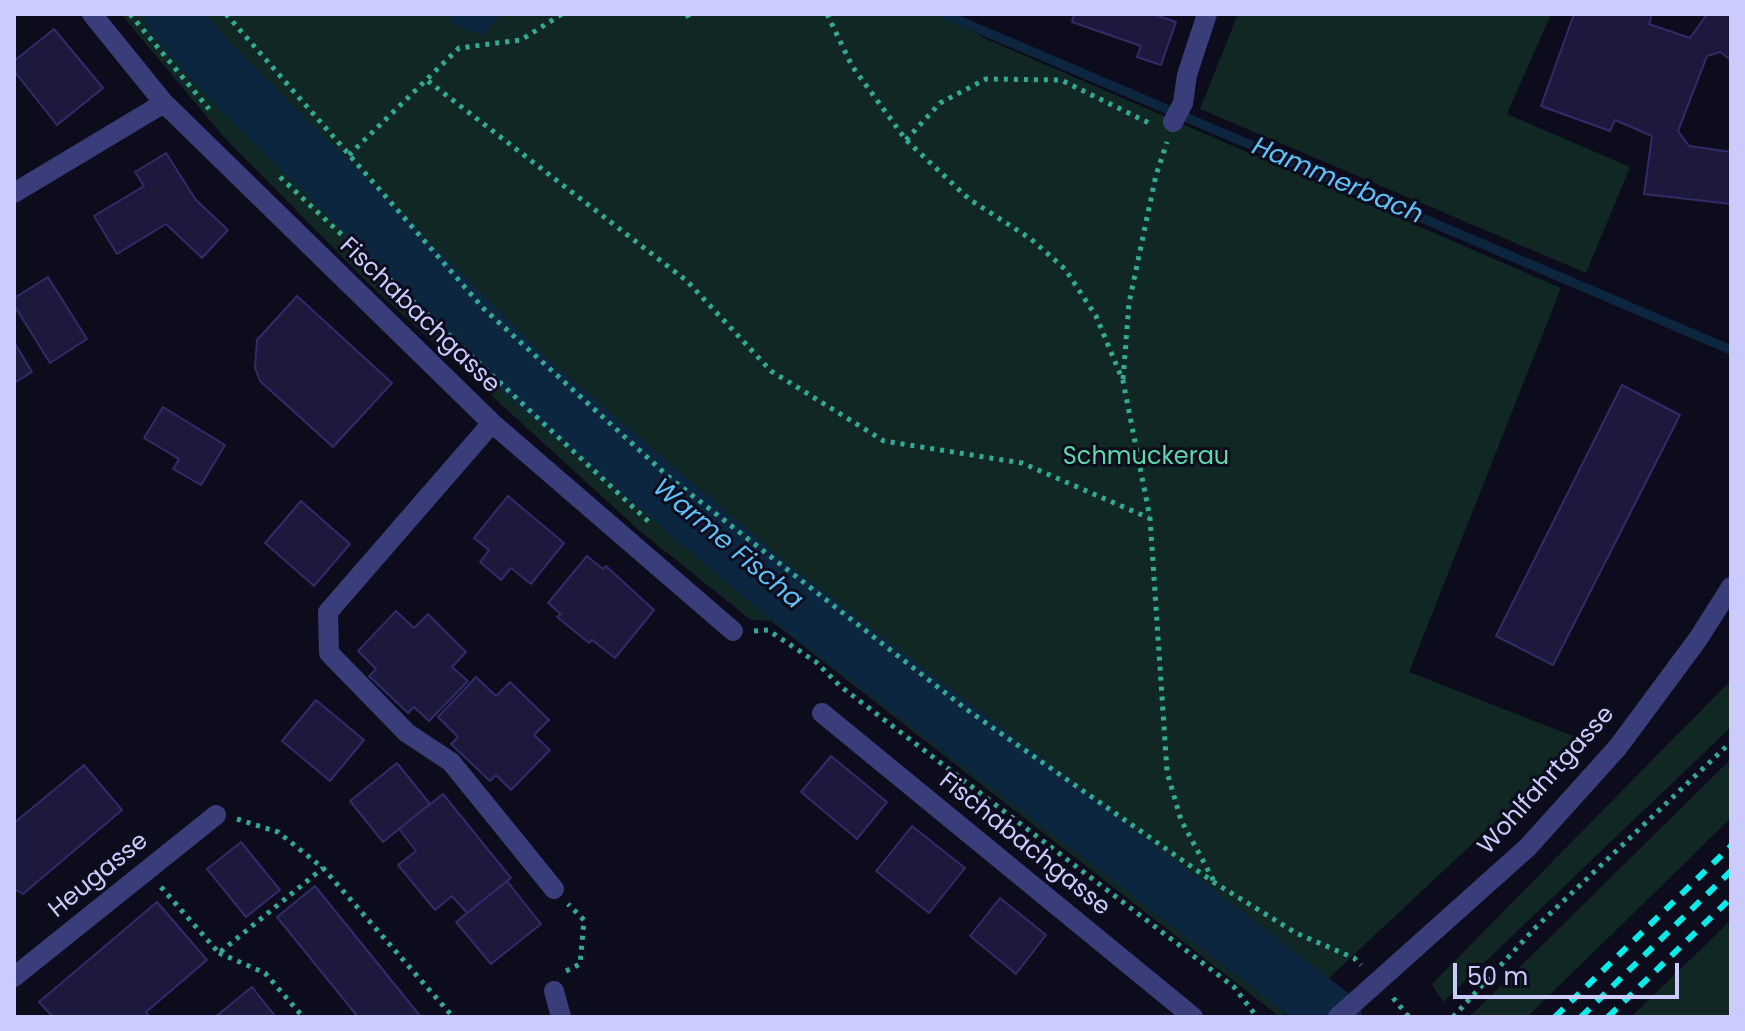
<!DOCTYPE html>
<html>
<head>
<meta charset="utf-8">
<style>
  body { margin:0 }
  #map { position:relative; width:1745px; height:1031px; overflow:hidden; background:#0d0c1d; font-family:Poppins,sans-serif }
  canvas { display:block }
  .frame { position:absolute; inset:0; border:16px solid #cbcbfd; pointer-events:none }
  .scale { position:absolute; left:1453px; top:963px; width:226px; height:36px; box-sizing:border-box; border:4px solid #cbcbfd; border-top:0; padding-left:10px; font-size:24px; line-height:28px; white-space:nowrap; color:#cbcbfd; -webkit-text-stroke:6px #0d0c1d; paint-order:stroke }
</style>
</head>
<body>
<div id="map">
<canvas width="1745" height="1031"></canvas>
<div class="frame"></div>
<div class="scale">50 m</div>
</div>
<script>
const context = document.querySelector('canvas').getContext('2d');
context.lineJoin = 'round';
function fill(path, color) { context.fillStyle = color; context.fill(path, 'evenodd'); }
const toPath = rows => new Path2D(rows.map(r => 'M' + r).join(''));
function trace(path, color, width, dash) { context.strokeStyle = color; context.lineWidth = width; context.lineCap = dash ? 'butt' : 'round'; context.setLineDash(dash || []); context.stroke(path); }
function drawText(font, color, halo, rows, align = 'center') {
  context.font = font + ' Poppins,sans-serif'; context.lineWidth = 6; context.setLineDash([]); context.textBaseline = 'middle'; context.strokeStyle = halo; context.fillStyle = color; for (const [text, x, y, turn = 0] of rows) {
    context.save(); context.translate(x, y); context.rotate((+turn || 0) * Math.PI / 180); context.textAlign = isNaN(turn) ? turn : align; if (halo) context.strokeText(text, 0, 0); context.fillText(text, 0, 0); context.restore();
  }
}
fill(toPath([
  [121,14,948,14,984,38,1561,288,1409,672,1583,740,1314,992,1280,1017,771,621,751,620,641,532,369,284,223,136],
  [1238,14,1551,14,1507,114,1630,167,1586,273,1200,109],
  [1731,680,1731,727,1443,1002,1432,984],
  [1731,759,1731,818,1527,1017,1469,1017],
  [1731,920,1731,1017,1631,1017]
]), '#102724');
fill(toPath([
  [447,14,503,14,481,35,455,25]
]), '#0d2640');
trace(toPath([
  [944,14,1731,350]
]), '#0d2640', 9);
trace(toPath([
  [171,14,213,64,528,378,772,586,1335,1017]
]), '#0d2640', 54);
const building = toPath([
  [1074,14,1153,14,1176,22,1161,65,1137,57,1141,46,1072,22,1074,14],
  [1574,14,1652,14,1649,24,1690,38,1707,14,1731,14,1731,60,1720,52,1707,56,1678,131,1689,146,1731,152,1731,204,1644,194,1652,136,1615,120,1610,131,1541,106,1574,14],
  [54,29,103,88,57,125,14,71,14,61,54,29],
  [166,153,196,200,228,230,202,258,166,224,117,254,94,216,144,186,135,172,166,153],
  [48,277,87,339,50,363,14,305,14,298,48,277],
  [297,296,392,383,333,447,260,381,255,368,257,340,297,296],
  [14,342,32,372,14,383,14,342],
  [1622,385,1680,415,1553,665,1496,636,1622,385],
  [163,407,225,445,201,485,173,469,179,459,144,438,163,407],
  [508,496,564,543,531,584,511,568,501,580,480,562,489,550,474,538,508,496],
  [301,501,350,544,314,586,265,543,301,501],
  [587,556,603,569,606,566,654,610,615,658,592,640,589,643,557,617,561,614,548,603,587,556],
  [396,611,414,628,428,614,466,652,452,667,468,681,429,721,414,707,408,713,369,676,376,669,358,651,396,611],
  [476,677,496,696,510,682,549,720,534,735,550,750,511,790,496,775,490,781,451,744,458,737,438,717,476,677],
  [316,700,364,740,330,781,282,741,316,700],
  [831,756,887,802,857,839,801,792,831,756],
  [397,763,430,804,383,842,350,801,397,763],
  [84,765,122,810,23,894,14,889,14,823,84,765],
  [443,794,511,878,467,913,452,896,435,910,398,865,416,851,399,829,443,794],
  [912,826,965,868,929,913,876,871,912,826],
  [241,842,280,890,246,917,207,869,241,842],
  [507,881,541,924,491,964,456,922,507,881],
  [315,886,421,1017,358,1017,277,917,315,886],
  [1000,898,1046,935,1016,974,970,936,1000,898],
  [157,902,207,960,146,1012,150,1017,53,1017,39,1002,157,902],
  [252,987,276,1017,215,1017,252,987]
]);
fill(building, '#1d193d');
trace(building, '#312c69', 2);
trace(toPath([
  [130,14,209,109],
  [226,14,484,309,670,478,966,709,1215,883,1296,933,1354,958,1361,965],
  [687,14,690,21],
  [827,14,852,66,906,140,969,199,1031,239,1065,269,1096,316,1123,381,1150,518,1167,772,1181,820,1215,883],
  [428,81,687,281,771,371,884,441,1022,463,1149,518],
  [906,140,940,103,986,79,1061,80,1151,124],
  [349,155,459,48,521,40,562,14],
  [280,177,649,522],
  [1123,379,1129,303,1156,175,1167,142],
  [754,631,768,630,816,662,840,686,1234,987,1257,1017],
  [237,819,278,832,323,868,453,1017],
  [161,887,219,953,323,868],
  [219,953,265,973,303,1017],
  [566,971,580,964,584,920,568,904],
  [1393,998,1409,1017],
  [1453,1017,1537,926,1731,742]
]), '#31ab96', 5, [4, 6]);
trace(toPath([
  [92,14,164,103,492,423,733,631],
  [1173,122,1183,103,1187,75,1207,14],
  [14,193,164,103],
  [492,423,328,612,329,653,407,733,451,762,554,889],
  [822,713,1193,1017],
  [14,977,216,815],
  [554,991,561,1017],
  [1338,1017,1528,847,1618,747,1698,639,1731,587]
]), '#393e7b', 20);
trace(toPath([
  [1555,1017,1731,846],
  [1581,1017,1731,871],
  [1608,1017,1731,898]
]), '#08ecea', 6, [12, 10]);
drawText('24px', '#cbcbfd', '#0d0c1d', [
  ["Fischabachgasse",419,316,44],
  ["Wohlfahrtgasse",1547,781,-48],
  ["Fischabachgasse",1024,845,39],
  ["Heugasse",99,876,-39]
]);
drawText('24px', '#5adaac', '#0d0c1d', [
  ["Schmuckerau",1146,458]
]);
drawText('italic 26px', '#5cc2f9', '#0d0c1d', [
  ["Hammerbach",1337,182,23],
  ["Warme Fischa",727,545,40]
]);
</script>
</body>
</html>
